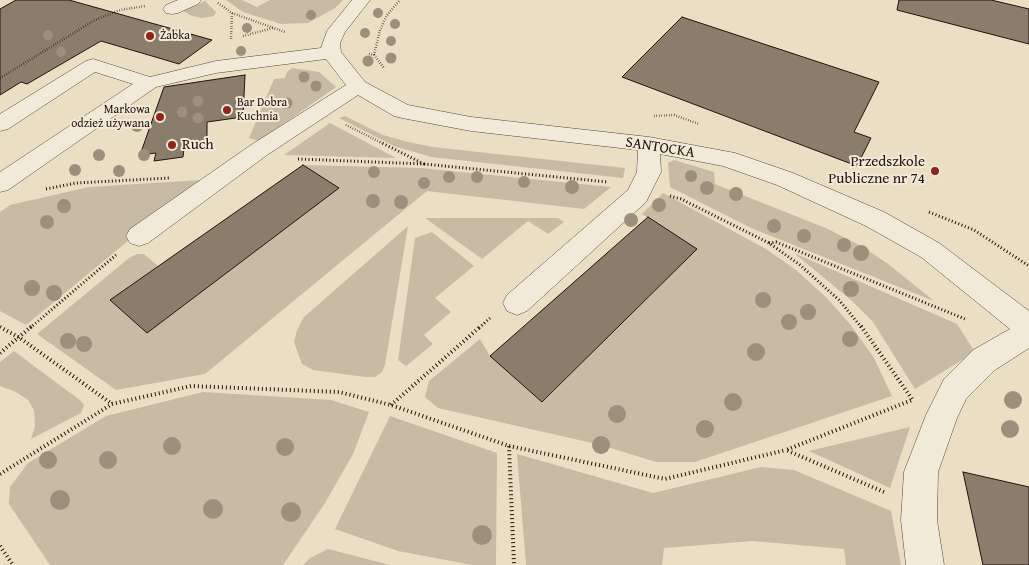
<!DOCTYPE html>
<html>
<head>
<meta charset="utf-8">
<style>
  body { margin:0 }
  canvas { display:block; background:#eadec3 }
</style>
</head>
<body>
<canvas width="1029" height="565"></canvas>
<script>
const context = document.querySelector('canvas').getContext('2d');
context.lineJoin = 'round';
function fill(path, color) { context.fillStyle = color; context.fill(path, 'evenodd'); }
const toPath = rows => new Path2D(rows.map(r => 'M' + r).join(''));
function trace(path, color, width, dash) { context.strokeStyle = color; context.lineWidth = width; context.lineCap = dash ? 'butt' : 'round'; context.setLineDash(dash || []); context.stroke(path); }
function drawText(font, color, halo, rows, align = 'center') {
  context.font = font + ' "Gentium Book Plus",serif'; context.lineWidth = 4; context.setLineDash([]); context.textBaseline = 'middle'; context.strokeStyle = halo; context.fillStyle = color; for (const [text, x, y, turn = 0] of rows) {
    context.save(); context.translate(x, y); context.rotate((+turn || 0) * Math.PI / 180); context.textAlign = isNaN(turn) ? turn : align; if (halo) context.strokeText(text, 0, 0); context.fillText(text, 0, 0); context.restore();
  }
}
fill(toPath([
  [226,0,242,0,257,7,270,0,343,0,335,8,308,23,281,24,243,12],
  [205,1,216,12,214,16,202,18,192,16,183,11],
  [292,68,319,72,336,87,259,141,249,138,274,79,285,78,287,72],
  [345,116,383,135,408,142,433,147,625,168,623,178,431,157,394,146,339,118],
  [330,123,396,158,284,155],
  [674,160,714,172,715,184,828,229,861,246,887,263,934,301,751,228,670,187,668,163],
  [303,165,421,168,611,187,584,209,427,191,205,374,116,390,37,334,129,258,137,254,144,254,158,266,110,300,147,333,339,188],
  [202,180,26,325,0,311,0,212,10,205,89,187],
  [663,193,766,249,796,270,826,297,850,324,874,358,892,396,695,462,656,462,601,445,438,408,425,397,429,381,480,339,490,356,543,402,697,249,642,214],
  [425,218,558,218,564,222,548,234,528,221,482,259],
  [408,226,385,365,382,372,375,377,365,377,313,370,302,364,294,342,297,330,304,317],
  [432,232,474,266,435,298,451,312,424,335,433,344,406,366,398,360,415,238],
  [794,253,957,324,975,352,915,389,873,322,852,301],
  [14,351,81,401,84,405,81,413,31,439,35,426,34,410,28,400,16,392,0,386,0,362],
  [203,392,331,400,369,412,353,454,325,503,283,565,50,565,9,504,10,487,28,463,106,416],
  [390,416,497,453,496,565,472,565,398,551,335,529],
  [910,427,890,488,809,451],
  [517,454,653,493,761,467,794,470,891,511,901,565,846,565,844,549,753,541,664,548,662,565,526,565],
  [328,549,390,565,303,565,310,558]
]), '#c8bba4');
const building = toPath([
  [16,0,69,0,212,40,179,64,101,41,27,84,21,82,0,95,0,9,16,0],
  [899,0,991,0,1029,9,1029,44,897,10,899,0],
  [682,17,879,82,854,132,871,138,857,166,622,77,682,17],
  [245,75,243,117,207,122,207,145,184,149,183,157,154,161,156,153,140,155,164,87,245,75],
  [303,165,339,188,147,333,110,300,303,165],
  [648,217,697,249,542,402,490,356,648,217],
  [963,472,1029,487,1029,565,983,565,963,472]
]);
fill(building, '#8a7d6c');
trace(building, '#23130e', 1);
const minor = toPath([
  [178,0,201,0,198,4,178,13,172,14,166,13,163,9,166,5,178,0],
  [352,0,370,0,345,32,340,43,341,52,365,82,408,105,471,117,649,137,735,153,793,173,884,212,939,243,1029,311,1029,348,995,370,966,399,957,418,938,472,937,520,944,565,906,565,901,520,904,472,926,415,944,379,973,350,1010,329,921,257,866,226,777,185,723,166,660,154,661,172,646,202,527,311,517,315,507,311,503,303,507,295,628,190,637,172,638,150,471,131,402,118,394,116,358,95,267,155,148,243,139,246,130,243,126,236,130,229,251,145,346,85,326,59,216,73,156,87,8,190,0,192,0,172,133,84,95,72,8,129,0,131,0,114,86,61,93,59,150,77,216,61,321,48,327,31,352,0]
]);
trace(minor, '#55463b', 1);
trace(toPath([
  [218,3,232,13,285,32],
  [243,36,273,28],
  [231,39,232,13],
  [369,54,374,55,384,68],
  [374,55,380,30,387,15,400,0],
  [0,78,95,20,120,10,145,6],
  [654,116,674,115,699,124],
  [346,125,382,143]
]), '#23130e', 2.5, [0.5, 2]);
trace(toPath([
  [298,159,424,164,380,142],
  [424,164,608,182],
  [46,189,76,183,169,178],
  [670,196,681,199,769,243,800,265,839,300,862,328],
  [929,212,974,230,1029,266],
  [769,243,776,242,965,319],
  [30,328,116,255],
  [479,328,490,318]
]), '#23130e', 3, [1, 2.5]);
trace(toPath([
  [861,326,912,399],
  [0,327,20,338,112,404],
  [0,353,32,326],
  [391,405,481,326],
  [509,446,665,479,786,450],
  [0,474,112,404,191,386,339,392,391,405,509,446,514,565],
  [884,492,786,450,912,400],
  [0,546,13,565]
]), '#23130e', 4, [1, 3]);
fill(minor, '#f1ead8');
context.fillStyle = '#9c8f7c';
for (const [x, y, r] of [
  [378,13,5],
  [311,15,5],
  [395,24,5],
  [247,28,5],
  [365,33,5],
  [48,35,5],
  [391,41,5],
  [241,51,5],
  [61,52,5],
  [391,58,5.5],
  [368,61,5.5],
  [304,77,5.5],
  [316,86,5.5],
  [198,101,5.5],
  [287,103,5.5],
  [182,112,5.5],
  [198,118,5.5],
  [137,126,6],
  [99,155,6],
  [144,155,6],
  [75,170,6],
  [119,171,6],
  [374,172,6],
  [691,176,6],
  [449,177,6],
  [477,177,6],
  [524,182,6],
  [424,183,6],
  [572,187,7],
  [707,188,7],
  [736,194,7],
  [373,201,7],
  [401,202,7],
  [659,205,7],
  [64,206,7],
  [631,220,7],
  [47,222,7],
  [774,226,7],
  [804,236,7],
  [844,245,7],
  [861,253,8],
  [32,288,8],
  [851,289,8],
  [54,293,8],
  [763,300,8],
  [808,312,8],
  [789,322,8],
  [850,339,8],
  [68,341,8],
  [84,344,8],
  [756,352,9],
  [1013,400,9],
  [733,402,9],
  [617,414,9],
  [705,429,9],
  [1010,429,9],
  [601,445,9],
  [172,446,9],
  [285,447,9],
  [48,460,9],
  [108,460,9],
  [60,500,10],
  [213,509,10],
  [291,512,10],
  [482,535,10]
]) { context.beginPath(); context.arc(x, y, r, 0, 2 * Math.PI); context.fill(); }
for (const [x, y, r, color] of [
  [150,36,5,"#8f2418"],
  [227,110,5,"#8f2418"],
  [160,117,5,"#8f2418"],
  [172,145,5,"#8f2418"],
  [935,171,5,"#8f2418"]
]) { const dot = new Path2D(); dot.arc(x, y, r, 0, 2 * Math.PI); context.fillStyle = color; context.fill(dot); trace(dot, '#f1ead8', 2); }
drawText('12px', '#23130e', '#f1ead8', [
  ["Żabka",160,36],
  ["Bar Dobra",237,103],
  ["Kuchnia",237,117],
  ["Markowa",150,110,"right"],
  ["odzież używana",150,124,"right"]
], 'left');
drawText('15px', '#23130e', '#f1ead8', [
  ["Ruch",182,145],
  ["Przedszkole",925,162,"right"],
  ["Publiczne nr 74",925,179,"right"]
], 'left');
drawText('15px', '#23130e', '#f1ead8', [
  ["SANTOCKA",660,148,9]
]);
</script>
</body>
</html>
